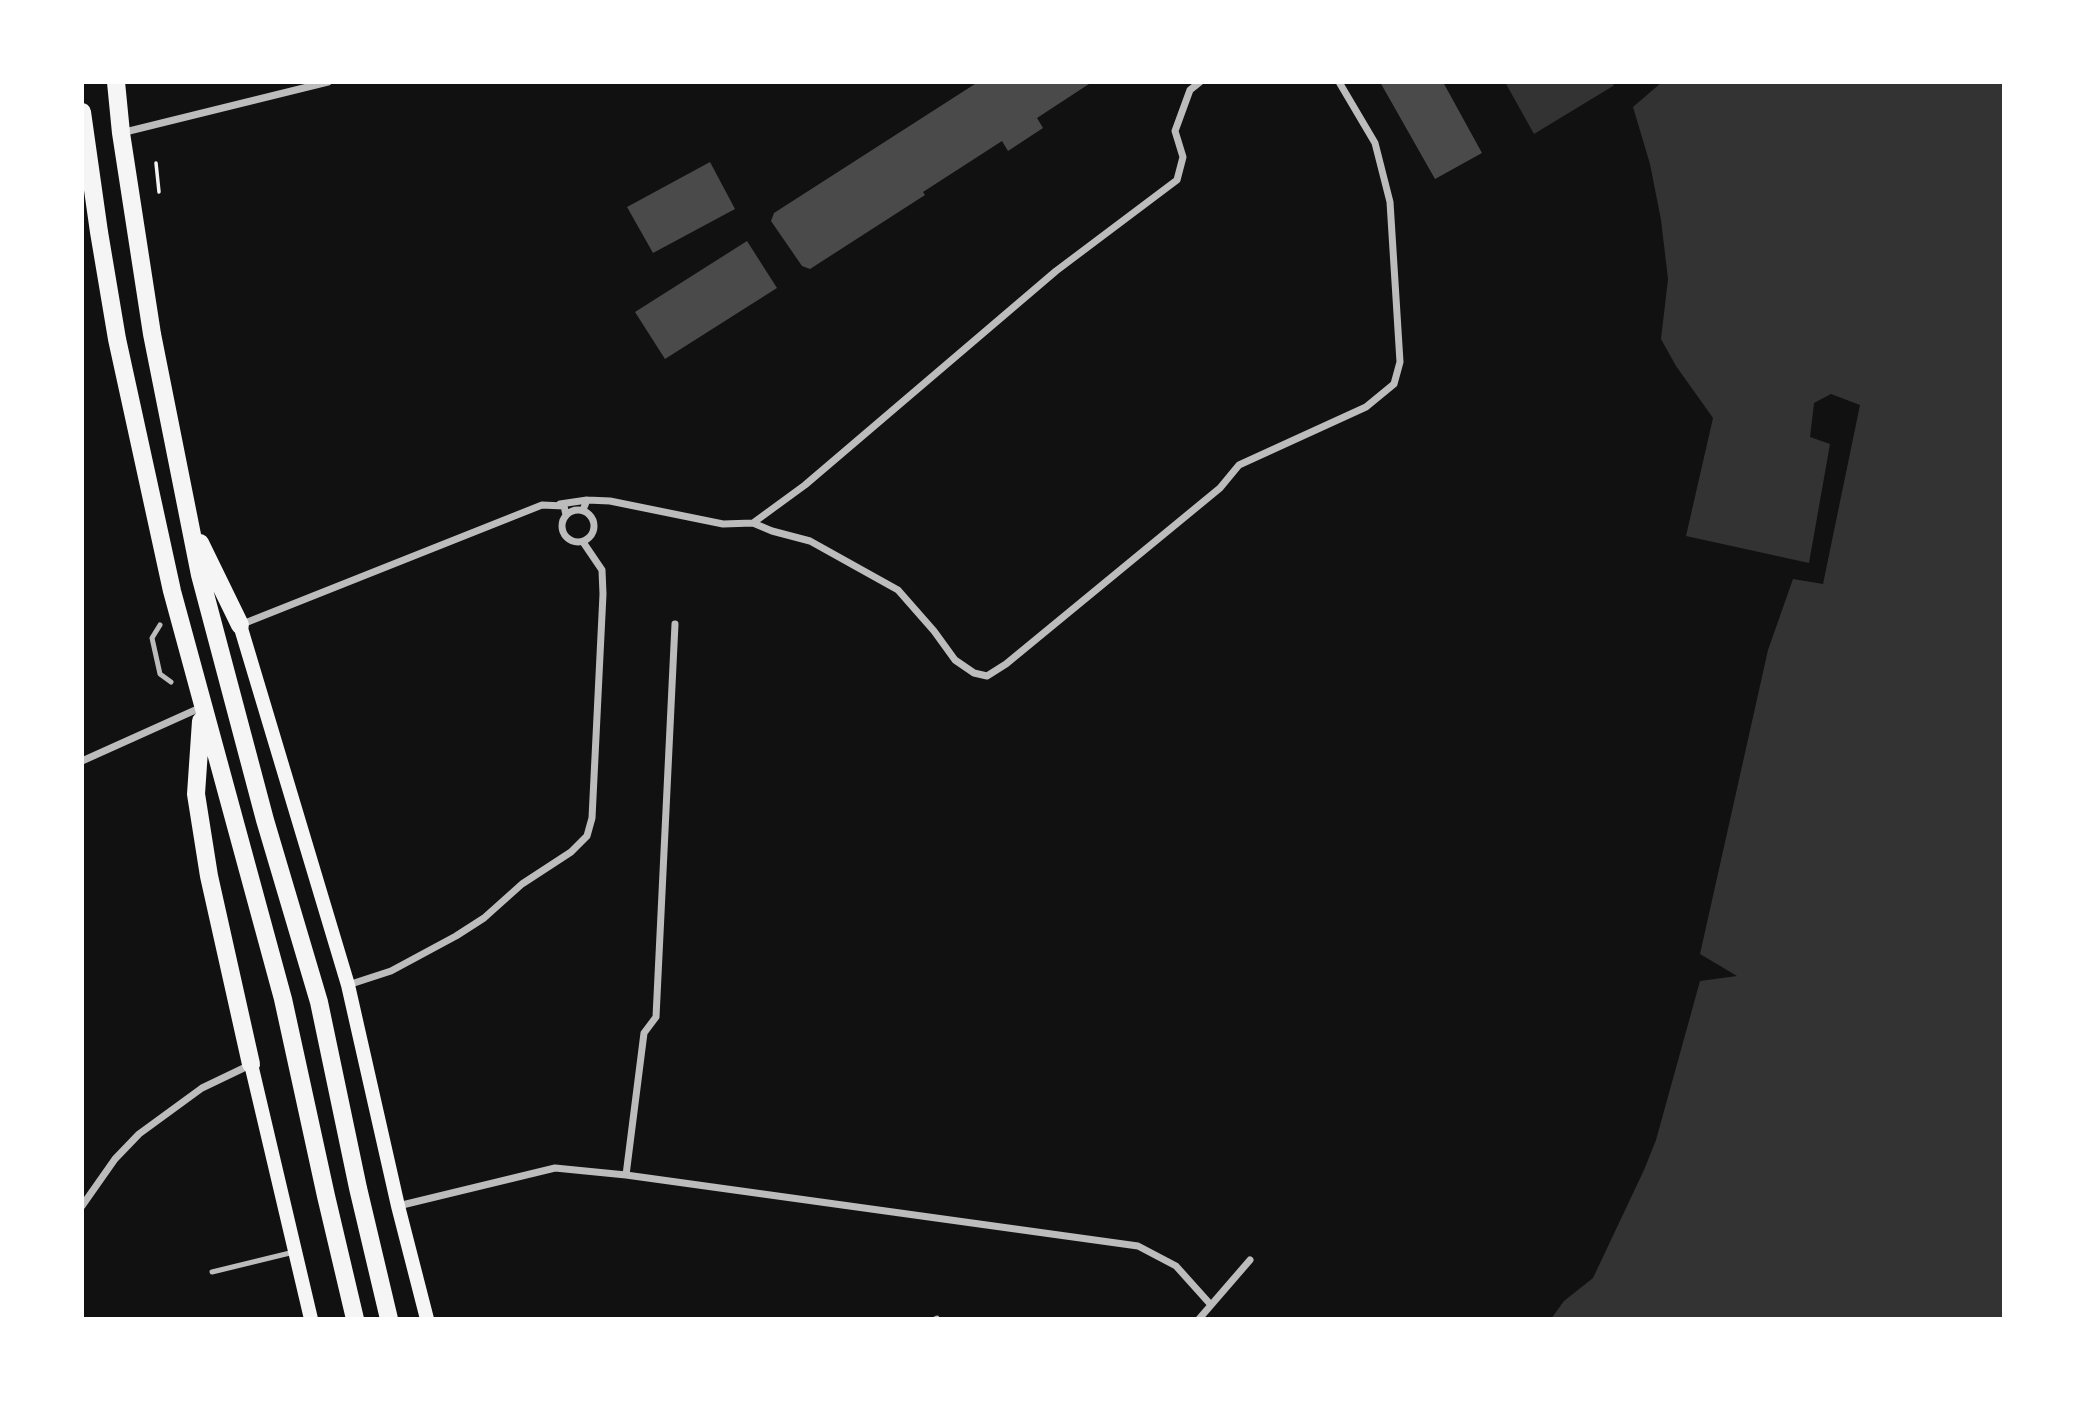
<!DOCTYPE html>
<html>
<head>
<meta charset="utf-8">
<style>
  body { margin:0 }
  #map { position:relative; width:2086px; height:1401px; overflow:hidden; background:#111; font-family:"Fira Sans",sans-serif }
  canvas { display:block }
  .frame { position:absolute; inset:0; border:84px solid #fff; pointer-events:none }
</style>
</head>
<body>
<div id="map">
<canvas width="2086" height="1401"></canvas>
<div class="frame"></div>
</div>
<script>
const context = document.querySelector('canvas').getContext('2d');
context.lineJoin = 'round';
function fill(path, color) { context.fillStyle = color; context.fill(path, 'evenodd'); }
const toPath = rows => new Path2D(rows.map(r => 'M' + r).join(''));
function trace(path, color, width, dash) { context.strokeStyle = color; context.lineWidth = width; context.lineCap = dash ? 'butt' : 'round'; context.setLineDash(dash || []); context.stroke(path); }
fill(toPath([
  [1505,82,1615,82,1613,86,1534,134],
  [1662,82,2004,82,2004,1319,1551,1319,1564,1301,1593,1278,1644,1170,1656,1140,1700,981,1737,976,1700,954,1768,650,1793,579,1823,584,1860,405,1831,394,1814,403,1810,437,1830,444,1809,563,1686,536,1713,418,1676,366,1661,339,1668,279,1661,220,1650,164,1633,107]
]), '#333');
fill(toPath([
  [978,82,1092,82,1037,118,1043,128,1008,151,1002,141,923,192,925,195,810,269,802,266,771,221,774,213],
  [1380,82,1443,82,1482,153,1435,179],
  [710,162,735,209,653,253,627,207],
  [747,241,777,288,665,359,635,312]
]), '#4a4a4a');
trace(toPath([
  [156,163,159,192]
]), '#f5f5f5', 3.5);
trace(toPath([
  [160,625,152,638,160,674,171,682],
  [212,1272,294,1252],
  [935,1319,937,1318]
]), '#bcbcbc', 5);
trace(toPath([
  [121,133,328,82],
  [560,504,587,500],
  '562 526a16 16 0 1 1 32 0a16 16 0 1 1-32 0Z',
  [583,510,587,500,610,501,723,524,753,523,772,531,810,541,898,590,934,631,955,660,974,673,987,676,1006,664,1220,488,1239,465,1366,407,1394,384,1400,362,1390,202,1375,143,1339,82],
  [753,523,805,485,1056,271,1177,180,1183,157,1175,131,1190,90,1200,82],
  [240,625,542,505,564,506,566,515],
  [82,761,202,707],
  [348,985,391,971,456,936,484,918,522,884,571,852,587,836,592,818,603,594,602,570,583,542],
  [626,1175,644,1033,656,1017,675,624],
  [82,1206,115,1159,139,1134,202,1088,250,1065],
  [398,1206,555,1168,626,1175,1138,1246,1176,1266,1211,1305],
  [1199,1319,1250,1260]
]), '#bcbcbc', 7);
trace(toPath([
  [240,625,348,985,398,1206,427,1319],
  [251,1064,311,1319]
]), '#f5f5f5', 14);
trace(toPath([
  [116,82,121,133,152,334,200,575,265,820,319,1002,358,1188,389,1319],
  [82,112,99,232,117,339,172,591,283,999,326,1196,355,1319],
  [200,543,240,625],
  [201,721,196,794,209,876,251,1064]
]), '#f5f5f5', 18);
</script>
</body>
</html>
